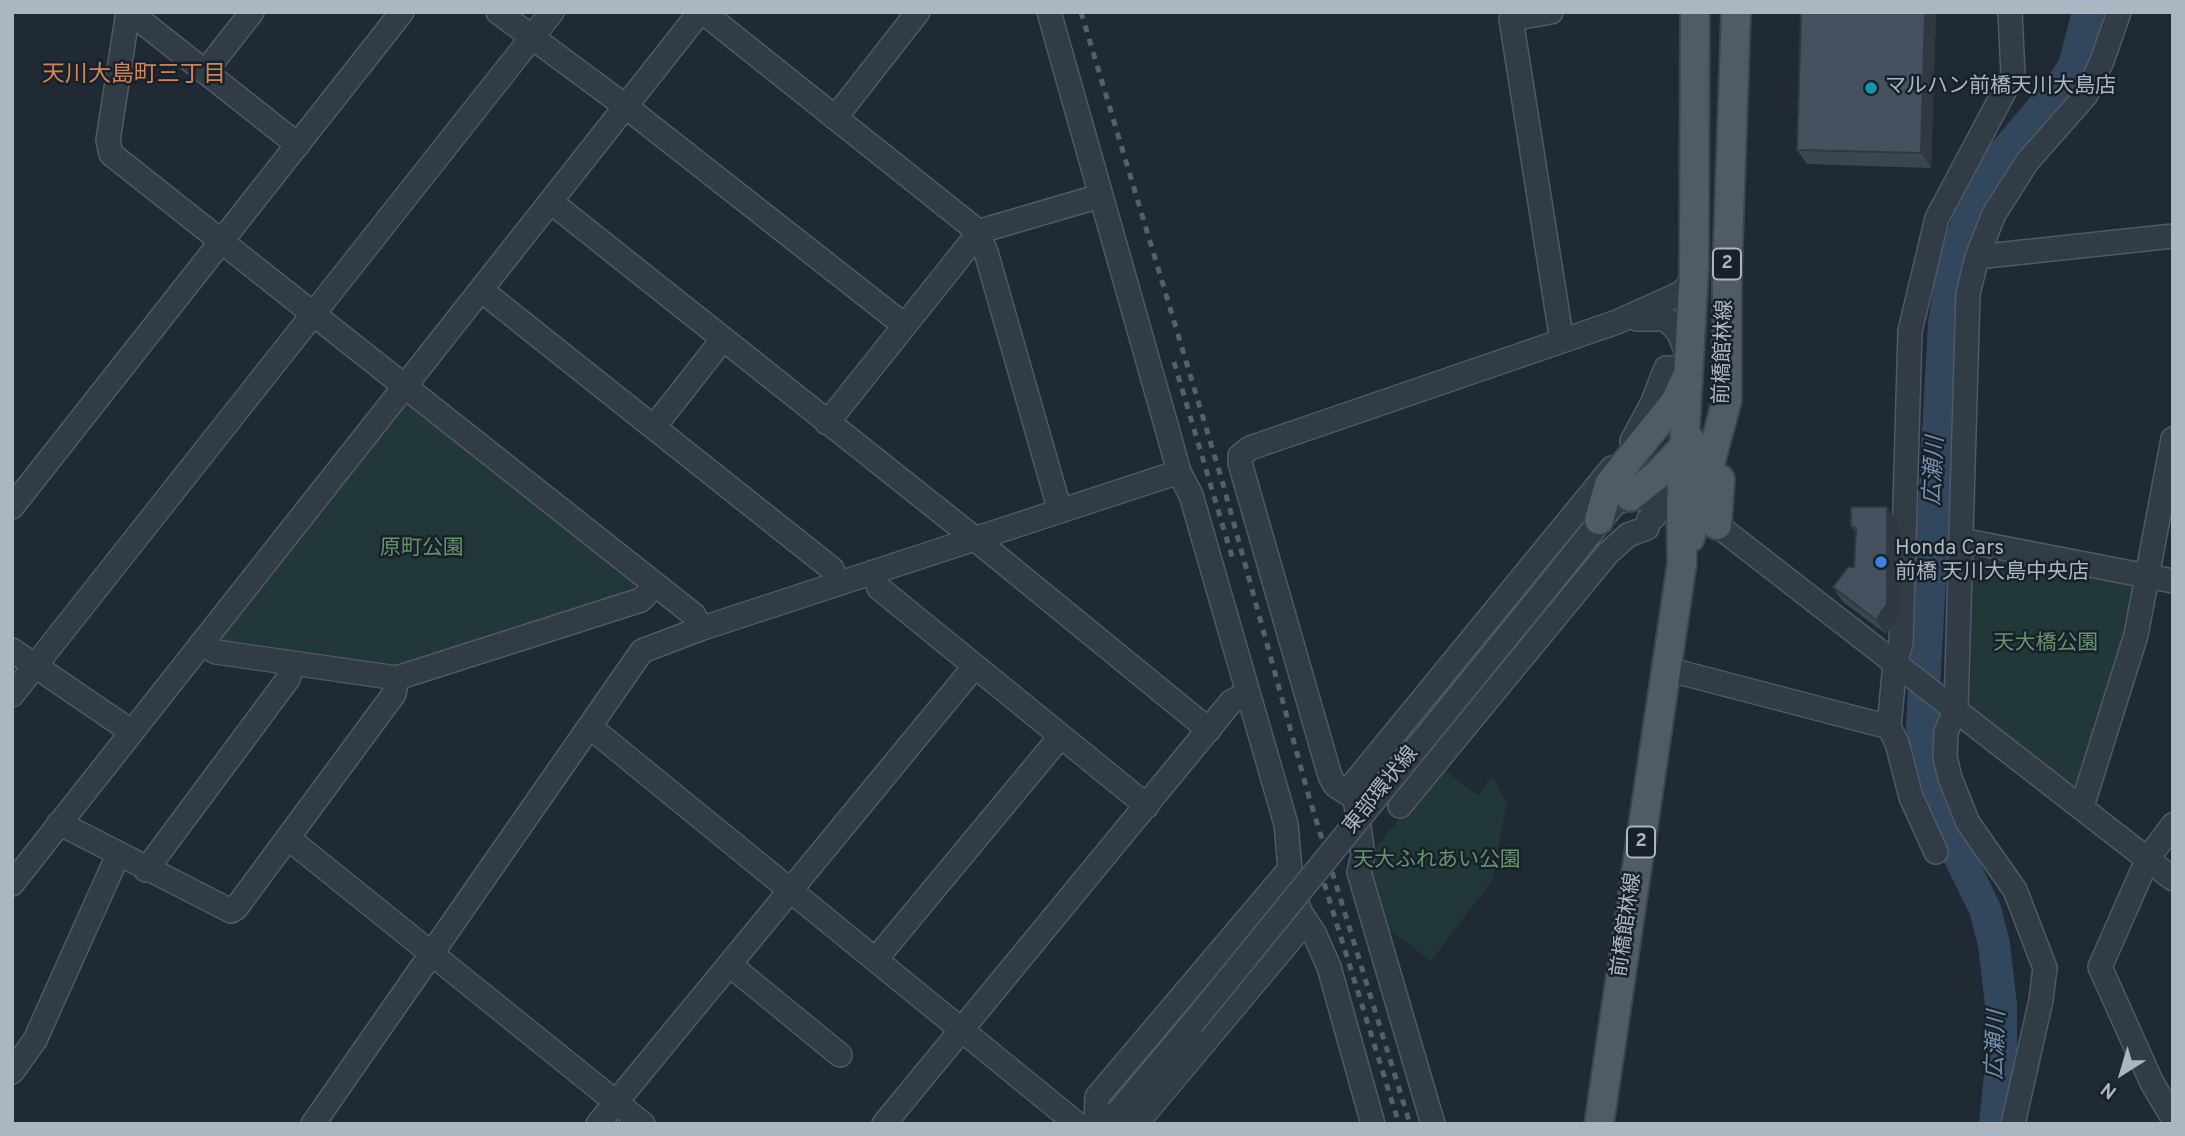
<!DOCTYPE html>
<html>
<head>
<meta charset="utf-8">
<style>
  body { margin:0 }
  #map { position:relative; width:2185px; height:1136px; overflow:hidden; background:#1f2a35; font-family:Overpass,sans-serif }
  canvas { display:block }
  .frame { position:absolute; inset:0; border:14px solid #acb6c3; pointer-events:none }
  .north { position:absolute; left:2087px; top:1038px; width:70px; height:70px; -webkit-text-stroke:5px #18212a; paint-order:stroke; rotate:217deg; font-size:19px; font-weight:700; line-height:28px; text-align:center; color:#acb6c3 }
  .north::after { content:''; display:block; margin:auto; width:24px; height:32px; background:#acb6c3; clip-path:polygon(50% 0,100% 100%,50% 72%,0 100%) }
</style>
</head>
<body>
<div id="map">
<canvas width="2185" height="1136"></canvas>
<div class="frame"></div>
<div class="north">N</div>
</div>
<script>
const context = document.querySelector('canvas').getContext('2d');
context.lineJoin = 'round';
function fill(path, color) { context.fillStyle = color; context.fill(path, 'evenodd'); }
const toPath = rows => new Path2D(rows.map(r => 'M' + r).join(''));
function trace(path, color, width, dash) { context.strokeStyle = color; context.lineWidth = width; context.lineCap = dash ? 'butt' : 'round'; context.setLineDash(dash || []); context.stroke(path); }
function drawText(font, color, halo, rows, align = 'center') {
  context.font = font + ' Overpass,"Noto Sans JP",sans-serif'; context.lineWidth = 5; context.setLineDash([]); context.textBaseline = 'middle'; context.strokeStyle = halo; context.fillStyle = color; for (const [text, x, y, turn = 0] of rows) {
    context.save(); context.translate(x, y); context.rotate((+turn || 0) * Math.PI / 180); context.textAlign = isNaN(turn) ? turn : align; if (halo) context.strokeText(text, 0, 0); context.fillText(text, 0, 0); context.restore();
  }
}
fill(toPath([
  [410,405,634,583,634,592,403,668,222,645,218,636,399,406],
  [1979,549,2131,580,2138,588,2081,784,2070,785,1969,706,1971,556],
  [1441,767,1478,796,1492,776,1507,802,1492,881,1431,961,1387,928,1368,865,1370,855]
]), '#223737');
trace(toPath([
  [1995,1124,2001,1065,2001,1005,1994,944,1985,909,1941,820,1928,775,1922,726,1944,323,1955,257,1978,193,1998,160,2061,86,2074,66,2088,12]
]), '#32475d', 32);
const minor = toPath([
  [128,12,108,140,111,154,694,615,700,629],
  [498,12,625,106,904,325],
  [703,12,975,229,986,252,1060,511],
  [1049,12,1170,439,1179,472,1191,495,1286,824,1291,882,1300,912,1314,933,1329,967,1373,1124],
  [1551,12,1511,19,1560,329,1564,339],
  [127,19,141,21,298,145],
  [205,72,252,12],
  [835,118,918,12],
  [551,202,974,538,1209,730],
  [1977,257,2173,236],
  [481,290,832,569,838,583],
  [1637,319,1666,319,1679,333,1688,356],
  [827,423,969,245,984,230,1100,196],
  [654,427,723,339],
  [1632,441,1652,404,1666,368,1687,369],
  [12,507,402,12],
  [1961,540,2173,581],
  [873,572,879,588,1147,806],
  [1545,590,1614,504,1630,497,1681,503,1717,525,2173,879],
  [201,644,216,652,397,678,641,600,655,585],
  [12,650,132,732],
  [1667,669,1889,727],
  [12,695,552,12],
  [590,727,1077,1124],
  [1350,794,1355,782,1612,468],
  [2079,805,2085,797,2136,635,2173,439],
  [1400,806,1608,553,1628,535,1647,528,1649,519,1654,517,1663,499],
  [59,823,231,911,236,908,394,694,397,678],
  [2173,825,2148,858,2100,967,2152,1083,2173,1118],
  [288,838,643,1124],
  [1936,852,1911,797,1897,743,1889,727,1895,663,1901,643,1910,331,1937,218,2013,75,2010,12],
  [146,870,288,679,293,663],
  [12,884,700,12],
  [876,959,1060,737],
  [730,965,840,1055],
  [12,1072,35,1040,118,855],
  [313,1124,642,651,700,629,1179,472],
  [598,1124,975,666],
  [884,1124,1231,702,1248,693],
  [1096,1124,1097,1097,1290,869],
  [1108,1124,1192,1024],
  [1136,1124,1306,921],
  [1433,1124,1359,872,1363,855,1355,798,1335,785,1330,776,1240,463,1240,456,1250,448,1617,322,1681,293,1692,282,1694,270],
  [2013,1124,2041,1000,2045,968,2015,890,1968,823,1950,778,1945,757,1946,732,1956,709,1968,294,1977,257,1994,214,2027,162,2086,95,2102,61,2119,12]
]);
const major = toPath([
  [1630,497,1656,476,1690,440],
  [1599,520,1609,484,1675,402,1686,378],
  [1717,525,1720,479],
  [1690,538,1727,400,1727,273,1736,12],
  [1599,1124,1682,563,1681,503,1694,269,1695,12]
]);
trace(minor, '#505964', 26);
trace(major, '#3c454f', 32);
trace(minor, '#323c46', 23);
trace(major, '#505b66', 28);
trace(toPath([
  [1081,12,1223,484,1309,797,1410,1124],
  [1174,362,1233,560],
  [1320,870,1399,1124]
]), '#54606d', 5, [7, 7]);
const minorBridge = toPath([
  [1192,1024,1545,590]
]);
trace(minorBridge, '#505964', 26, []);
trace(minorBridge, '#323c46', 23);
fill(toPath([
  [1936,12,1931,168,1807,164,1797,150],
  [1898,522,1898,619,1886,634,1843,602,1833,587,1854,567,1856,533,1851,526]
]), '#3b4652');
fill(toPath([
  [1925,12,1936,12,1931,168,1921,153],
  [1887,507,1898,522,1898,619,1886,634,1876,620]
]), '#303942');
const building = toPath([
  [1801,12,1925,12,1921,153,1797,150,1801,12],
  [1851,507,1887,507,1887,604,1876,620,1833,587,1848,567,1854,567,1856,528,1851,526,1851,507]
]);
fill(building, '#45515f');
trace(building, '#303942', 2);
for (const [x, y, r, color] of [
  [1871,88,7,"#0f9aa8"],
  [1881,562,7,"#3f7fe0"]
]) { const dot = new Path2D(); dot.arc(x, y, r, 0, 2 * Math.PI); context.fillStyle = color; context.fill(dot); trace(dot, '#18212a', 2.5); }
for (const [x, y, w] of [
  [1727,264,28],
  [1641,842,28]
]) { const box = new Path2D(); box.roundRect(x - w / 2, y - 15.5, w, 31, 5); context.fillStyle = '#18212a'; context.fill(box); trace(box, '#acb6c3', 2); }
drawText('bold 19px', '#acb6c3', null, [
  ["2",1727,264],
  ["2",1641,842]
]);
drawText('21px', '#acb6c3', '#18212a', [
  ["マルハン前橋天川大島店",1885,88],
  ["Honda Cars",1895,550],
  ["前橋 天川大島中央店",1895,574]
], 'left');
drawText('21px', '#acb6c3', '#18212a', [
  ["前橋館林線",1725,352,-88],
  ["東部環状線",1382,791,-51],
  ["前橋館林線",1628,925,-82]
]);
drawText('21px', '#64936b', '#18212a', [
  ["原町公園",422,550],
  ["天大橋公園",2046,645],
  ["天大ふれあい公園",1437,862]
]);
drawText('23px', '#d38457', '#18212a', [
  ["天川大島町三丁目",134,76]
]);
drawText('italic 23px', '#748fac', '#18212a', [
  ["広瀬川",1936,471,-87],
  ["広瀬川",1998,1045,-88]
]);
</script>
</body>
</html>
